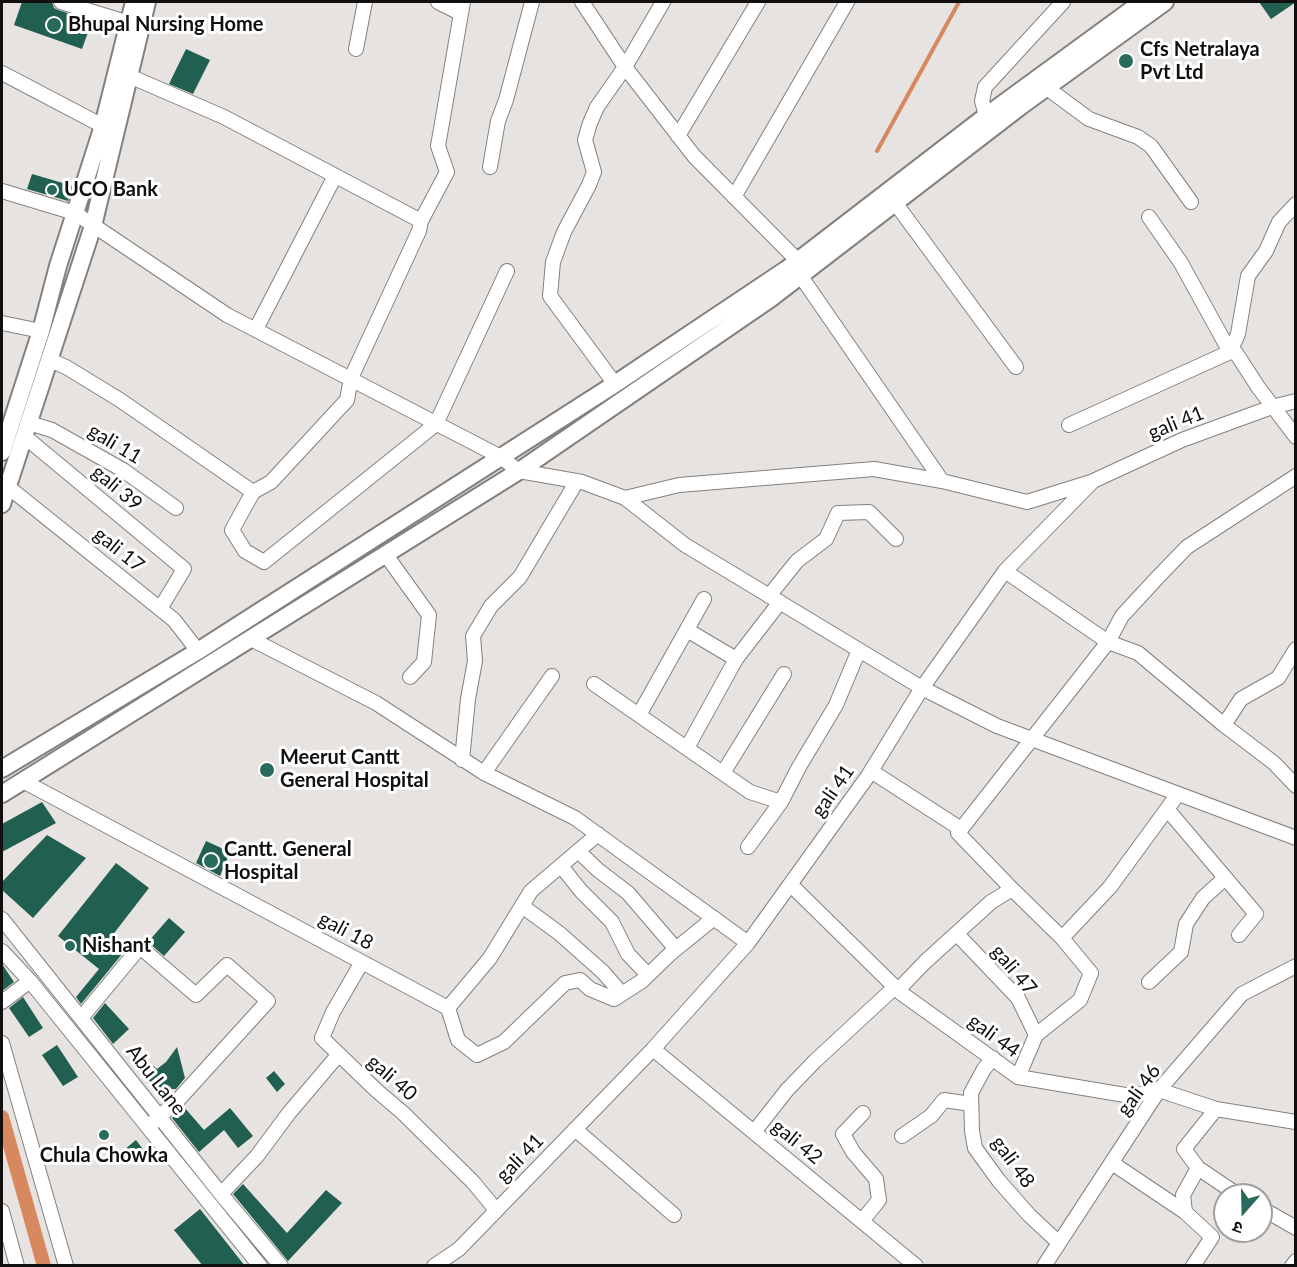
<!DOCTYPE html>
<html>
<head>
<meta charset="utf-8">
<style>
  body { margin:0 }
  #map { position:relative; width:1297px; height:1267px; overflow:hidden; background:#e7e3e0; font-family:Lato,"Noto Sans Devanagari",sans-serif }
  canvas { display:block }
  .frame { position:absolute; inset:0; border:3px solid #11100f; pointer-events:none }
  .north { position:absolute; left:1213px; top:1183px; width:60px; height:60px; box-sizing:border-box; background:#fff; border:2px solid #a09f9f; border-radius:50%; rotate:200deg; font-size:16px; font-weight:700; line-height:24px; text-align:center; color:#11100f }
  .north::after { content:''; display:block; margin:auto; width:21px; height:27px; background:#286b5c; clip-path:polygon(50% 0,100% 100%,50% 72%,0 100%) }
</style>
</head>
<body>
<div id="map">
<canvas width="1297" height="1267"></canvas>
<div class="frame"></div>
<div class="north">उ</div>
</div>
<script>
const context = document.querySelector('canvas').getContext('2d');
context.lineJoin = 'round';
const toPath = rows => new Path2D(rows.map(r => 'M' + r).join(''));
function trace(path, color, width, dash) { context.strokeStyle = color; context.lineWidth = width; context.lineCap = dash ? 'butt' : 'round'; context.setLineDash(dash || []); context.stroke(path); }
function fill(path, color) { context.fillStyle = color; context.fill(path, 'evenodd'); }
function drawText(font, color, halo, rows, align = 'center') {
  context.font = font + ' Lato,sans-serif'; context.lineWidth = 6; context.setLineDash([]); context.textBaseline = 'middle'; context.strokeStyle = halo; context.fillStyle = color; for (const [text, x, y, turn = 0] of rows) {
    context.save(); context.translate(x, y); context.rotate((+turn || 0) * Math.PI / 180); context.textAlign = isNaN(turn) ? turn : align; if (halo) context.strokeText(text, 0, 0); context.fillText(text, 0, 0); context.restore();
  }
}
trace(toPath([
  [877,151,959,2]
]), '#d7885f', 4);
trace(toPath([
  [2,1117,44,1266]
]), '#d7885f', 14);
fill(toPath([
  [22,2,52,2,54,8,58,10,92,21,82,49,14,25],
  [1259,2,1296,2,1271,19],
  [186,49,210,60,193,94,169,84],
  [32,174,73,186,68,201,27,189],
  [42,802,56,823,2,852,2,824],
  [47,835,86,858,33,918,2,890,2,882],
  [206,841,230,852,220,876,196,863],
  [116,863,149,888,108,941,123,953,81,1004,76,997,99,969,58,936],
  [169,918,185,932,164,956,148,942],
  [2,964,14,982,2,991],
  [23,997,43,1028,29,1037,9,1008],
  [105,1003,129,1029,113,1044,93,1018],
  [57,1045,78,1077,63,1086,42,1055],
  [177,1047,185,1078,176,1089,157,1089,147,1078,150,1075,136,1058,140,1054,157,1069,166,1062],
  [274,1071,285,1084,277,1092,266,1078],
  [184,1107,204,1130,230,1108,253,1136,238,1148,224,1130,199,1152,172,1118],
  [136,1140,145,1152,133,1161,124,1150],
  [243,1184,287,1233,326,1190,342,1203,288,1261,233,1194],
  [200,1209,245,1266,203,1266,174,1230]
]), '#215f51');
const minor = toPath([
  [61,2,129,23],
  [438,2,460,13],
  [463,2,438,146,447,172,421,221,419,231,351,378,347,400,271,482,253,492,232,530,245,551,264,562,436,424,507,271],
  [582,2,625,67,694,156,798,261],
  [356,49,365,2],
  [120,72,224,117,421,221],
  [2,73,103,126],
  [1047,88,1089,119,1138,137,1151,146,1191,202],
  [991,123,986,116,982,101,985,87,1063,2],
  [678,136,758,2],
  [490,167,498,121,506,100,532,2],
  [2,191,75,213,227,315,499,456,519,471,582,482,625,498,679,485,874,469,942,481],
  [734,197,847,2],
  [896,204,1016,367],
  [1149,217,1181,263,1230,352,1236,353,1258,387,1296,437],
  [800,275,942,481,1027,502,1091,482],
  [2,323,41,331],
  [256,329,335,176],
  [50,360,66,367,120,400,253,492],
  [615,384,550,296,553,262,564,232,589,185,594,172,585,140,590,123,597,107,625,67,663,2],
  [29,423,52,430,123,470,176,508],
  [1069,425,1230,352,1238,334,1248,276,1266,251,1279,222,1296,204],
  [24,436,184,569,160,609],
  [2,482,174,620,198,651],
  [625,498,685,545,922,688,997,726,1296,838],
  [386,555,429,615,424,662,410,677],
  [1005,571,1108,642,1138,653,1224,725,1274,763,1296,786],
  [769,596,797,561,826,539,838,513,869,512,896,539],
  [687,630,736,659],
  [251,639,376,703,484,773,575,818,748,943],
  [594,684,750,792,781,802,799,767,836,705,859,650],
  [639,715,704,599],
  [1224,725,1241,699,1278,678,1296,649],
  [687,748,736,659,780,602],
  [462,760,468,699,475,661,473,636,491,606,520,577,577,481],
  [871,771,961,829],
  [484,773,552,676],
  [723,773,784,674],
  [23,781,448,1008,490,958,531,891,598,834],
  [1167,809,1256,914,1239,935],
  [748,847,781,802],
  [578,851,598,870,628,893,676,949],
  [561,866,581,891,612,922,628,954,648,975],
  [791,885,901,993,1018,1077,1131,1096,1159,1090,1216,1109,1296,1122],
  [1012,889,958,833,1108,642,1122,616,1157,578,1187,547,1296,476],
  [522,906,559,933,603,972,622,994],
  [2,919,221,1194,281,1266],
  [957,934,1018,998,1036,1035],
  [1062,938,1110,887,1178,794],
  [2,951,30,981,260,1266],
  [362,962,333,1012,322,1038,376,1090,403,1113,473,1182,496,1210],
  [1149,982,1181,952,1186,924,1203,898,1225,878],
  [898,990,925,962,991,902,1012,889,1062,938,1091,973,1080,1000,1036,1035,1018,1077],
  [2,1002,30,981],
  [448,1008,458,1040,477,1055,504,1042,565,983,580,980,590,989,614,999,642,981,671,953,714,918],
  [81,1018,140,947,196,995,227,965,268,1001,179,1099,148,1127],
  [2,1043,66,1266],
  [653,1049,916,1266],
  [993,1058,984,1069,971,1093,972,1131,975,1148,999,1181,1029,1215,1059,1243],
  [1216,1109,1184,1149,1198,1168,1238,1195],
  [575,1129,674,1215],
  [754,1132,787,1090,815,1061,895,987],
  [902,1136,931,1116,944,1100,971,1104],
  [1112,1163,1185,1212],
  [221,1194,257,1156,289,1113,339,1054],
  [1261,1208,1296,1228],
  [2,1211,17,1266],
  [862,1221,879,1200,876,1179,853,1152,843,1134,863,1113],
  [434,1266,459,1249,653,1049,748,943,868,776,922,688,1005,571,1093,481,1182,440,1272,407,1296,401],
  [1044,1266,1159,1090,1242,994,1296,966],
  [1193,1266,1212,1237,1185,1212,1183,1195,1198,1168],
  [1292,1266,1296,1261]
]);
const major = toPath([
  [2,452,41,331,58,266,103,126,134,2],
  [2,504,93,226,147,2],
  [2,769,198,651,615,384,787,269,986,116,1142,2],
  [2,794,519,471,770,299,1021,106,1165,2]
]);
trace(minor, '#84807e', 16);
trace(major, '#84807e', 20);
trace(minor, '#fff', 14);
trace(major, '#fff', 16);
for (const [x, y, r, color] of [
  [54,25,8,"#286b5c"],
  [1126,61,8,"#286b5c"],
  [52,190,6,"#286b5c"],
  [267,770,8,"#286b5c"],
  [211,861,8,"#286b5c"],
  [70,946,6,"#286b5c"],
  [104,1135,6,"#286b5c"]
]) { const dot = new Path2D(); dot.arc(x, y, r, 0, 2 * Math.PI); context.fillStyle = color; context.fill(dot); trace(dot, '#fff', 2); }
drawText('bold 20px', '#11100f', '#fff', [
  ["Bhupal Nursing Home",68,25],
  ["Cfs Netralaya",1140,50],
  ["Pvt Ltd",1140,73],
  ["UCO Bank",64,190],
  ["Meerut Cantt",280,758],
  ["General Hospital",280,781],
  ["Cantt. General",224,850],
  ["Hospital",224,873],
  ["Nishant",82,946],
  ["Chula Chowka",104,1156,"center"]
], 'left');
drawText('20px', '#11100f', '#fff', [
  ["gali 41",1176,423,-22],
  ["gali 11",115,444,31],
  ["gali 39",117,488,40],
  ["gali 17",119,550,39],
  ["gali 41",833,791,-55],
  ["gali 18",346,931,28],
  ["gali 47",1014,970,50],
  ["gali 44",994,1036,36],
  ["gali 40",392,1078,41],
  ["Abu Lane",156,1080,52],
  ["gali 46",1139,1090,-54],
  ["gali 42",797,1142,39],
  ["gali 41",520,1158,-46],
  ["gali 48",1013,1162,54]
]);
</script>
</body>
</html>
